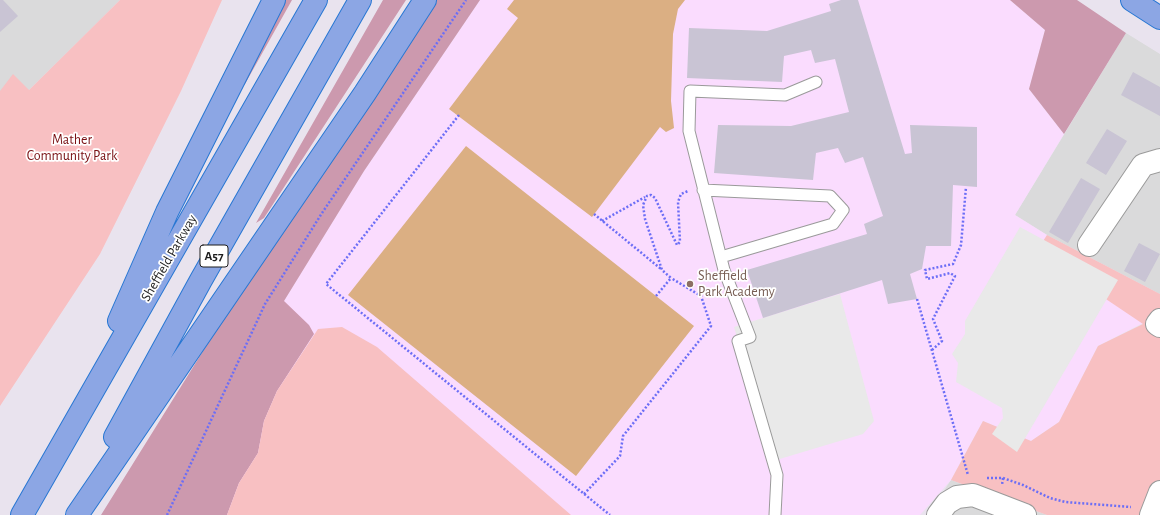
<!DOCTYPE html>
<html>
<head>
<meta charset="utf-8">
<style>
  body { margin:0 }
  canvas { display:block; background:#e9e3ee }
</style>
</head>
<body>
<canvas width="1160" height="515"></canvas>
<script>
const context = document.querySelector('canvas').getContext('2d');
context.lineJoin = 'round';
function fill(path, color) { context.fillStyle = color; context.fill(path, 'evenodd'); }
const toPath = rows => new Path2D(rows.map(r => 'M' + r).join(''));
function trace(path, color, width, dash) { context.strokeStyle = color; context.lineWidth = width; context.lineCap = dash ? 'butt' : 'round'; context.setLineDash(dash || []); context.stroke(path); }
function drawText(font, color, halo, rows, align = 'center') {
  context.font = font + ' "Alegreya Sans",sans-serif'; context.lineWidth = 3.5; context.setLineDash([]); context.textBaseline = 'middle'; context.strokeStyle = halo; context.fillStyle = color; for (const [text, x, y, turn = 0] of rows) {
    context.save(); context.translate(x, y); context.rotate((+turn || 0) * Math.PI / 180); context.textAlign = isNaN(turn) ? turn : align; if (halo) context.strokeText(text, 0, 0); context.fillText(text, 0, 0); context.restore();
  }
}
fill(toPath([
  [0,0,120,0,29,90,0,91],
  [1126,33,1160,54,1160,294,1047,235,1015,215],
  [951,480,1047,515,928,515]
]), '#dadadb');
fill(toPath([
  [480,0,1010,0,1045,30,1029,89,1064,134,1015,215,1047,235,1037,252,1143,323,1098,346,1059,422,1031,441,983,421,951,480,920,515,189,515,274,317,364,171]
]), '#fadcfe');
fill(toPath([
  [286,0,292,0,245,84,238,91],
  [383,0,406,0,264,218,256,223],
  [434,0,480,0,364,171,284,301,309,325,314,334,277,391,264,421,258,453,239,483,227,515,101,515,223,319],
  [1010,0,1077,0,1126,33,1064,134,1029,89,1045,30]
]), '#cc99ae');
fill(toPath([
  [120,0,222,0,181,91,100,254,0,406,0,91,13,74,29,90],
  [1047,235,1160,294,1160,515,1047,515,951,480,983,421,1031,441,1059,422,1098,346,1143,324,1036,252],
  [342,327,377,347,571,515,227,515,239,483,258,453,264,421,277,391,318,329]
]), '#f8c0c2');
fill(toPath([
  [514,0,685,0,678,9,673,34,671,101,674,128,666,132,660,127,592,217,449,109,518,18,507,9],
  [466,146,694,326,576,476,348,295]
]), '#dbaf83');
fill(toPath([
  [1020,227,1118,280,1017,452,992,434,1003,418,1002,408,956,382,958,363,952,354,965,334,965,321],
  [840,294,874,421,863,434,773,461,734,327]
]), '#e9e9e9');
fill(toPath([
  [0,0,3,0,18,16,0,32],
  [841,0,858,0,905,154,912,153,910,125,977,127,977,187,953,185,951,246,926,246,922,269,910,274,917,299,888,304,882,280,763,318,747,270,867,234,864,224,883,216,863,157,845,163,838,148,816,153,813,180,714,173,718,125,791,126,849,112,835,59,815,63,811,50,784,56,782,82,687,78,689,28,767,31,831,11,829,4],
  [1133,72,1160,87,1160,116,1121,95],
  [1107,129,1127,141,1106,175,1086,163],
  [1081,178,1100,189,1068,243,1049,232],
  [1139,243,1160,254,1145,282,1124,271]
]), '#c9c4d4');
const lane = toPath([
  [703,190,830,196,843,210,833,224,721,257],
  [775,515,777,475,738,341,750,337,724,270,689,131,690,91,785,95,816,82]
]);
const street = toPath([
  [1089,245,1143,165,1160,160],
  [1160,320,1157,324,1160,326],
  [938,515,947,503,957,497,973,495,1025,515],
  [1151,515,1160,492]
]);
const highway = toPath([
  [1132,0,1160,18],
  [119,321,167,212,274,0],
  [115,437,201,280,360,0],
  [22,515,316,0],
  [77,515,365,93,425,0]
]);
trace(lane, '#9a9a9a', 13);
trace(street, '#9a9a9a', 24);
trace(highway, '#2877d3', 24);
trace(toPath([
  [459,115,326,284,610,515],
  [594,214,661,269],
  [602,221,645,197],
  [656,296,671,278,662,270,645,219,643,205,647,196,651,195,655,198,677,245,680,242,678,202,681,194,688,191],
  [917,299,968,475],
  [932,350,942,341,933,319,955,276,950,273,927,279,925,270,953,264,961,245,966,187],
  [987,478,1003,478,1002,485],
  [1003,478,1023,485,1050,498,1065,502,1131,507],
  [584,494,620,456,623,436,711,326,701,296,671,278],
  [167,515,265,304,322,213,466,0]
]), '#6c6ef6', 2.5, [2, 2]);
trace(lane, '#fff', 11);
trace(street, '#fff', 22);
trace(highway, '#8ca6e4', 22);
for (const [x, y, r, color] of [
  [690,284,4,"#8d6e63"]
]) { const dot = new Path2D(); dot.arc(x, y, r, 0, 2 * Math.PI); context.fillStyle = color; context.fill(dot); trace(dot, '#fff', 1.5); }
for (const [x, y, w] of [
  [214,256,28]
]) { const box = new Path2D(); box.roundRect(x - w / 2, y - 11, w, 22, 3); context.fillStyle = '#fff'; context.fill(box); trace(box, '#1d1d1d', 1); }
drawText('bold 13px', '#1d1d1d', null, [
  ["A57",214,256]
]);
drawText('14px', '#780e11', '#fff', [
  ["Mather",72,140],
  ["Community Park",72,156]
]);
drawText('14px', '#1d1d1d', '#fff', [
  ["Sheffield Parkway",169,258,-60]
]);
drawText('14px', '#785e54', '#fff', [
  ["Sheffield",698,276],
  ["Park Academy",698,292]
], 'left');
</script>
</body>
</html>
